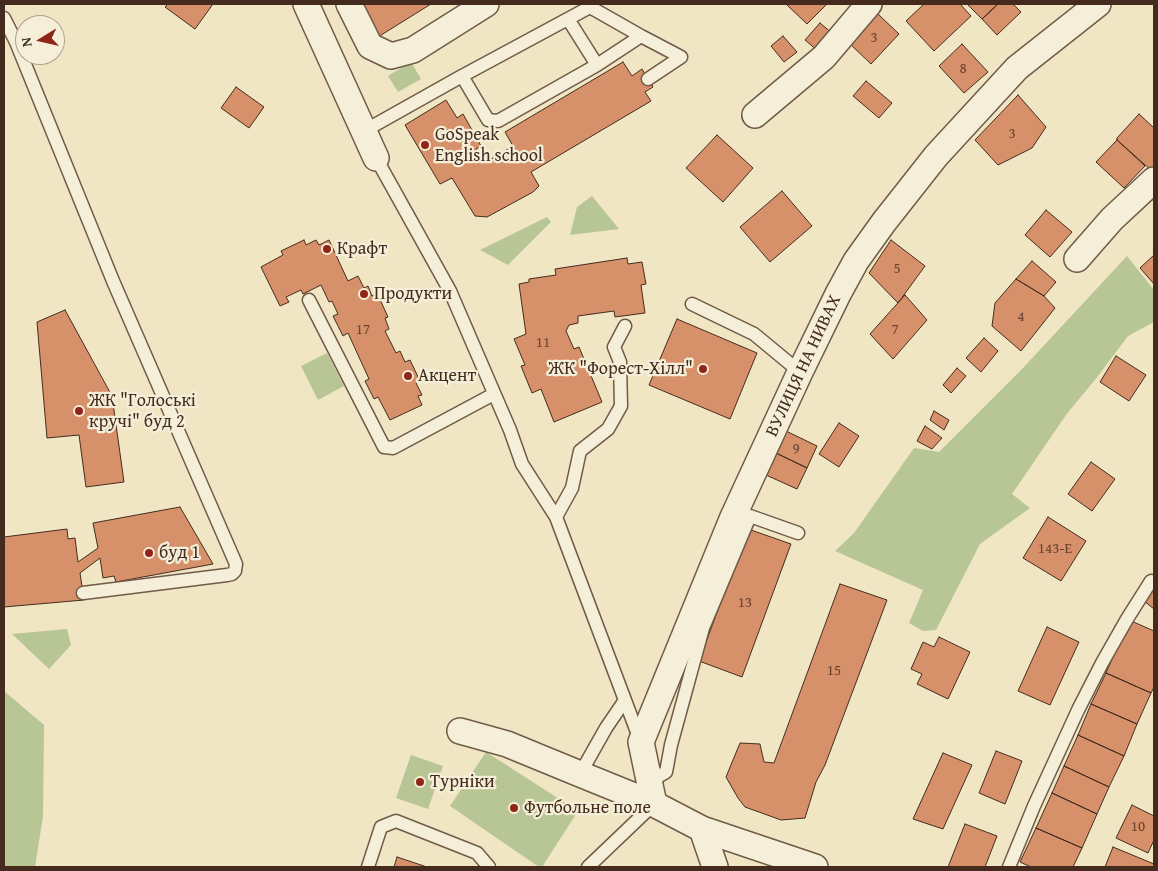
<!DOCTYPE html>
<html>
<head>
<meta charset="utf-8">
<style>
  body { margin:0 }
  #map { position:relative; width:1158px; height:871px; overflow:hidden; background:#f0e6c4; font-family:"Gentium Book Plus",serif }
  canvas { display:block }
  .frame { position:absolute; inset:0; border:5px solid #452b1e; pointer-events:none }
  .north { position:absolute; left:15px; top:15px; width:50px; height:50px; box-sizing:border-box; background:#f5efd9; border:1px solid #afa18e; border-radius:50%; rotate:261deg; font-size:14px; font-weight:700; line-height:20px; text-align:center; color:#452b1e }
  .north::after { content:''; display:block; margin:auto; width:18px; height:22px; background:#8f2418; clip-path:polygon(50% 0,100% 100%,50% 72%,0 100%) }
</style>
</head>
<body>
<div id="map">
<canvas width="1158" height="871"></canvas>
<div class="frame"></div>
<div class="north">N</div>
</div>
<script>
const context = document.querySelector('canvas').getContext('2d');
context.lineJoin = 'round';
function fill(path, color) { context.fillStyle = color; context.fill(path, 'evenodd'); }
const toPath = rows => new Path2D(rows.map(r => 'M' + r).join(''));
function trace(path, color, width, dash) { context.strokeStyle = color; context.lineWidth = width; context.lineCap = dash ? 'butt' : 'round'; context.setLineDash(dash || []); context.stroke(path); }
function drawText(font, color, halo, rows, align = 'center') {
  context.font = font + ' "Gentium Book Plus",serif'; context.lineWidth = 4.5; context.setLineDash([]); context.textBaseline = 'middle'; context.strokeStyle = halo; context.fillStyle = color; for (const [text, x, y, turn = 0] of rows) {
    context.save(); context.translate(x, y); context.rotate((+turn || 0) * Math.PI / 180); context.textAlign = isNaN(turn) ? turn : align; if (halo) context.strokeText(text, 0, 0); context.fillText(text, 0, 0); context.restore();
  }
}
fill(toPath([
  [411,62,421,79,398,92,388,76],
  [592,196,619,229,570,235,577,207],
  [547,217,551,222,508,265,480,250],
  [1127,256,1154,290,1154,322,1128,336,1098,376,1066,415,1012,494,1030,508,980,544,936,630,923,631,909,623,923,590,835,551,854,533,914,448,939,452,1023,368],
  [327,353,344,386,318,400,301,366],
  [67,629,71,645,49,669,12,634],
  [4,691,44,725,43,816,35,867,4,867],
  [486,752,578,811,542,867,539,867,450,806],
  [411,755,443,766,428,809,396,798]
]), '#b8c595');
const building = toPath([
  [168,4,213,4,195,29,165,7,168,4],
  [357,4,431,4,378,37,357,4],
  [788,4,827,4,807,24,787,5,788,4],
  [924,4,960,4,971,16,934,51,906,21,924,4],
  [967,4,998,4,982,19,967,4],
  [998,4,1013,4,1021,12,997,35,982,19,998,4],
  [877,13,899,34,871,64,849,43,877,13],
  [820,23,833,34,818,51,805,40,820,23],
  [783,36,797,52,784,62,771,46,783,36],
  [962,44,988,72,964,93,939,66,962,44],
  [623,62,632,76,642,69,653,87,645,92,651,101,531,172,539,186,533,192,487,217,475,216,452,178,440,184,405,125,446,100,457,118,463,114,481,146,476,149,484,163,513,146,505,132,623,62],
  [866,81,892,103,879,118,853,96,866,81],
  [236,87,264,107,249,128,221,108,236,87],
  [1018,95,1046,127,1032,148,998,165,975,140,1018,95],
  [1139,114,1154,128,1154,168,1152,171,1117,140,1117,138,1139,114],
  [717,135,753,168,723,202,686,168,717,135],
  [1117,140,1145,166,1124,188,1096,162,1117,140],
  [782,191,812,226,770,262,740,227,782,191],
  [1046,210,1072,232,1050,257,1025,235,1046,210],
  [304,240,306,245,316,240,319,245,329,240,348,281,358,276,364,288,368,286,372,296,377,293,388,317,385,318,389,329,385,331,396,353,400,351,405,362,410,360,420,381,416,383,422,395,418,396,422,405,390,420,378,397,374,399,365,381,369,379,348,333,343,336,333,316,338,314,332,301,329,302,321,285,303,294,301,290,286,297,289,302,280,306,261,267,283,255,281,251,304,240],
  [891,240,925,266,898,303,869,273,891,240],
  [1154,255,1154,284,1140,268,1154,255],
  [627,258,628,264,642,262,646,284,641,285,645,313,615,317,614,311,578,316,578,323,569,325,566,331,574,349,579,347,602,402,554,422,541,389,532,393,521,366,525,365,514,339,526,334,519,284,529,282,529,279,556,275,555,269,627,258],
  [1032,261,1056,282,1044,296,1016,279,1032,261],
  [1016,279,1044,296,1055,308,1021,351,992,326,995,303,1016,279],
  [905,295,927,320,893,359,870,334,905,295],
  [65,310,112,396,124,482,86,487,79,435,47,438,37,322,65,310],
  [677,319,757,353,730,419,649,385,677,319],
  [984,338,998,351,981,372,966,358,984,338],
  [1116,356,1146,375,1129,401,1100,382,1116,356],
  [957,368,966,376,951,393,943,385,957,368],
  [934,411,949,420,944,430,930,420,934,411],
  [839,423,859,436,839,467,819,454,839,423],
  [925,426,942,438,932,449,917,441,925,426],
  [786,431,817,446,807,468,776,453,786,431],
  [776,453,807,468,797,489,766,475,776,453],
  [1091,462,1115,479,1092,511,1068,494,1091,462],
  [180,507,213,564,116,582,114,576,103,578,100,558,80,573,84,600,4,607,4,537,67,529,68,539,75,538,78,562,98,548,93,523,180,507],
  [1048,517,1086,541,1061,581,1023,558,1048,517],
  [748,529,791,544,742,677,699,661,748,529],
  [840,584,887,600,825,765,816,782,805,818,781,820,745,807,738,798,726,777,740,743,760,744,764,762,774,763,840,584],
  [1154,588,1154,609,1144,601,1154,588],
  [1129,620,1154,631,1154,687,1151,693,1106,673,1129,620],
  [1047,627,1079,642,1050,705,1018,691,1047,627],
  [939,637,970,652,948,699,917,684,922,674,911,669,923,642,934,647,939,637],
  [1106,673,1151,693,1137,724,1091,704,1106,673],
  [1091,704,1137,724,1124,756,1078,735,1091,704],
  [1078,735,1124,756,1109,787,1064,766,1078,735],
  [996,751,1022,761,1005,804,979,793,996,751],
  [943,753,972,765,943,829,913,819,943,753],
  [1064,766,1109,787,1097,814,1052,793,1064,766],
  [1052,793,1097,814,1082,848,1036,828,1052,793],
  [1132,805,1154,816,1154,840,1148,853,1116,838,1132,805],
  [965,824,997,836,985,867,948,867,965,824],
  [1036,828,1082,848,1073,867,1031,867,1020,862,1036,828],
  [1113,847,1154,864,1154,867,1105,867,1113,847],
  [397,857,427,867,394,867,397,857]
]);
fill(building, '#d7916a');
trace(building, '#452b1e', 1);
const lane = toPath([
  [4,18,16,42,113,281,236,564,235,571,232,574,227,575,83,593],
  [568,19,597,65],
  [462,76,590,7,641,36],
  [364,131,462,76,488,120,498,121,597,65,641,36,681,57,648,79],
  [376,158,450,291,510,430,522,464,556,517,640,740],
  [309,300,384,447,393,448,494,394],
  [692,304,754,334,800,372],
  [556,517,572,488,580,451,608,429,621,406,620,362,614,347,625,326],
  [580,774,606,728,625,700],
  [649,782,666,772,671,745,703,628,750,516,798,533],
  [368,867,381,827,396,821,477,853,489,867],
  [588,867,654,804],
  [1009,867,1034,806,1078,710,1102,663,1127,619,1151,581]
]);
const street = toPath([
  [306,4,376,158],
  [349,4,370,46,391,56,413,50,486,4],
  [755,115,824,57,869,4],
  [1077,259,1112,219,1154,180],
  [460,731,507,744,580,774,654,804,702,829,815,867],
  [654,804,641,742,733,517,800,372,838,294,856,261,884,222,936,156,1017,68,1098,4],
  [702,829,715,867]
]);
trace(lane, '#705a48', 15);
trace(street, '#705a48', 28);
trace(lane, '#f5efd9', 12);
trace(street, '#f5efd9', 25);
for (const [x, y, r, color] of [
  [425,145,5,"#8f2418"],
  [327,249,5,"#8f2418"],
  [364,294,5,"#8f2418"],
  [703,369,5,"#8f2418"],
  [408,376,5,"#8f2418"],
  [79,411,5,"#8f2418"],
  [149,553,5,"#8f2418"],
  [420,782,5,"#8f2418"],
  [514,808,5,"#8f2418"]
]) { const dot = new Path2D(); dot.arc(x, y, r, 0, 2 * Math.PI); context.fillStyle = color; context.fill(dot); trace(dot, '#f5efd9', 2); }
drawText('15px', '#6a4431', null, [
  ["3",874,38],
  ["8",963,69],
  ["3",1012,134],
  ["5",897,269],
  ["4",1021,317],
  ["17",363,330],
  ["7",895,330],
  ["11",543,343],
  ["9",796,449],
  ["143-Е",1055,549],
  ["13",745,603],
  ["15",834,671],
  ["10",1138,827]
]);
drawText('18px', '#452b1e', '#f5efd9', [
  ["GoSpeak",435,135],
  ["English school",435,156],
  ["Крафт",337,249],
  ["Продукти",374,294],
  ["ЖК \"Форест-Хілл\"",693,369,"right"],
  ["Акцент",418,376],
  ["ЖК \"Голоські",89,401],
  ["кручі\" буд 2",89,422],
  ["буд 1",159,553],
  ["Турніки",430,782],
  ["Футбольне поле",524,808]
], 'left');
drawText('18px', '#452b1e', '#f5efd9', [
  ["ВУЛИЦЯ НА НИВАХ",804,366,-65]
]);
</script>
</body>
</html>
